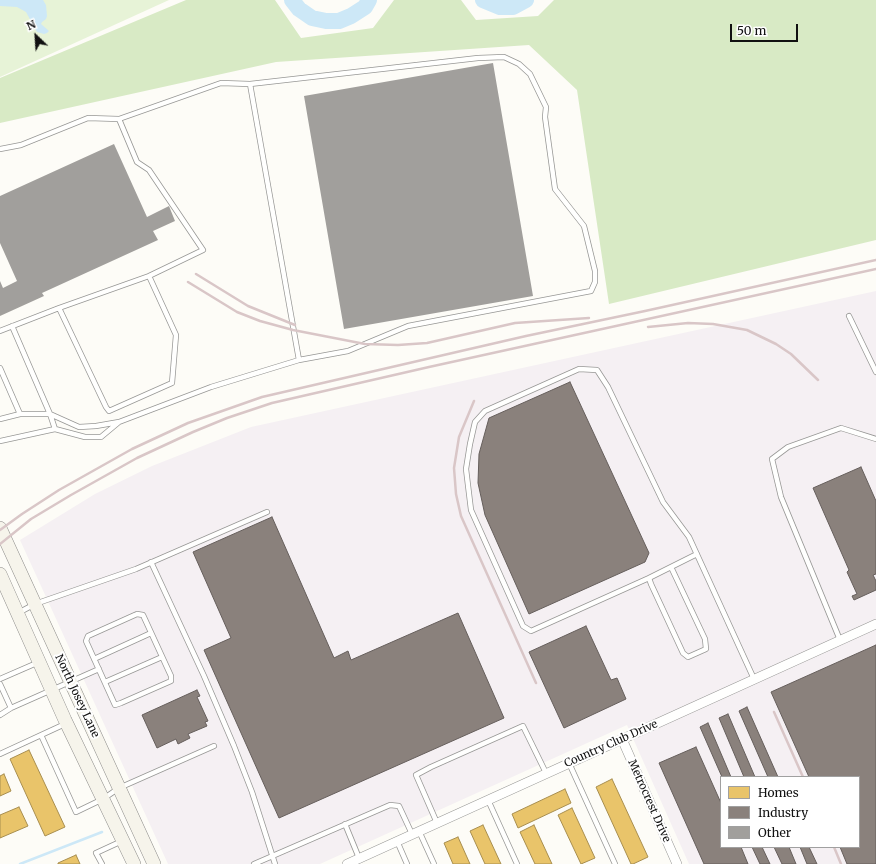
<!DOCTYPE html>
<html>
<head>
<meta charset="utf-8">
<style>
  body { margin:0 }
  #map { position:relative; width:876px; height:864px; overflow:hidden; background:#fdfcf7; font-family:Merriweather,serif }
  canvas { display:block }
  .legend { position:absolute; left:720px; top:776px; width:140px; height:72px; box-sizing:border-box; background:#fff; border:1px solid #a0a0a0; margin:0; padding:5px 7px; list-style:none; font-size:12px; color:#111 }
  .legend li { display:flex; align-items:center; gap:8px; height:20px }
  .legend b { width:20px; border:1px solid #a0a0a0 }
  .north { position:absolute; left:16px; top:16px; width:40px; height:40px; -webkit-text-stroke:3px #fff; paint-order:stroke; rotate:335deg; font-size:11px; font-weight:700; line-height:16px; text-align:center; color:#111 }
  .north::after { content:''; display:block; margin:auto; width:14px; height:18px; background:#111; clip-path:polygon(50% 0,100% 100%,50% 72%,0 100%) }
  .scale { position:absolute; left:730px; top:24px; width:68px; height:18px; box-sizing:border-box; border:2px solid #111; border-top:0; padding-left:5px; font-size:12px; line-height:14px; white-space:nowrap; color:#111; -webkit-text-stroke:3px #fff; paint-order:stroke }
</style>
</head>
<body>
<div id="map">
<canvas width="876" height="864"></canvas>
<ul class="legend">
<li><b style="height:11px;background:#e9c46a"></b>Homes</li>
<li><b style="height:11px;background:#8a817c"></b>Industry</li>
<li><b style="height:11px;background:#a19f9c"></b>Other</li>
</ul>
<div class="north">N</div>
<div class="scale">50 m</div>
</div>
<script>
const context = document.querySelector('canvas').getContext('2d');
context.lineJoin = 'round';
function fill(path, color) { context.fillStyle = color; context.fill(path, 'evenodd'); }
const toPath = rows => new Path2D(rows.map(r => 'M' + r).join(''));
function trace(path, color, width, dash) { context.strokeStyle = color; context.lineWidth = width; context.lineCap = dash ? 'butt' : 'round'; context.setLineDash(dash || []); context.stroke(path); }
function drawText(font, color, halo, rows, align = 'center') {
  context.font = font + ' Merriweather,serif'; context.lineWidth = 4; context.setLineDash([]); context.textBaseline = 'middle'; context.strokeStyle = halo; context.fillStyle = color; for (const [text, x, y, turn = 0] of rows) {
    context.save(); context.translate(x, y); context.rotate((+turn || 0) * Math.PI / 180); context.textAlign = isNaN(turn) ? turn : align; if (halo) context.strokeText(text, 0, 0); context.fillText(text, 0, 0); context.restore();
  }
}
fill(toPath([
  [876,291,876,864,689,864,627,725,320,864,168,864,20,540,95,494,152,466,251,427],
  [721,777,859,777,859,847,721,847]
]), '#f5f0f3');
fill(toPath([
  [0,0,169,0,0,77]
]), '#e7f3d7');
fill(toPath([
  [186,0,275,0,301,38,373,28,394,0,461,0,476,20,538,16,554,0,876,0,876,240,609,304,577,90,529,45,276,62,0,123,0,78]
]), '#d8eac5');
fill(toPath([
  [0,0,43,0,46,5,47,16,46,19,42,22,41,24,49,31,47,33,44,34,37,32,26,12,17,7,0,6]
]), '#cde8f7');
const homes = toPath([
  [29,750,65,827,45,836,10,759,29,750],
  [4,774,11,791,0,796,0,776,4,774],
  [612,779,648,857,633,864,631,864,596,787,612,779],
  [565,789,571,803,518,828,512,814,565,789],
  [19,807,28,826,0,838,0,815,19,807],
  [572,808,595,858,581,864,558,815,572,808],
  [483,825,501,864,485,864,470,831,483,825],
  [534,825,552,864,535,864,520,832,534,825],
  [458,837,470,864,453,864,444,843,458,837],
  [76,855,80,864,58,864,58,863,76,855]
]);
fill(homes, '#e9c46a');
trace(homes, '#a88e4f', 1);
const industry = toPath([
  [570,382,649,553,645,562,529,614,485,515,478,483,479,454,489,418,570,382],
  [861,467,876,501,876,574,873,575,876,581,876,590,854,600,852,596,857,594,847,572,849,570,813,488,861,467],
  [272,517,334,658,348,651,351,660,458,613,504,718,279,818,204,650,231,638,193,552,272,517],
  [586,626,611,680,617,678,626,699,564,728,529,652,586,626],
  [876,645,876,864,847,864,840,847,859,847,859,777,809,777,771,692,876,645],
  [197,690,200,696,197,697,208,721,205,722,207,726,188,734,190,738,178,744,176,739,157,748,142,715,197,690],
  [747,707,778,777,768,777,739,711,747,707],
  [728,714,755,777,744,777,719,718,728,714],
  [708,723,731,777,722,777,700,727,708,723],
  [696,747,721,803,721,847,741,847,748,864,704,864,659,763,696,747],
  [752,847,762,847,770,864,760,864,752,847],
  [774,847,789,847,796,864,782,864,774,847],
  [800,847,809,847,817,864,807,864,800,847]
]);
fill(industry, '#8a817c');
trace(industry, '#665f5c', 1);
trace(toPath([
  [20,864,102,832]
]), '#cde8f7', 2.5);
trace(toPath([
  [292,0,299,9,312,18,326,21,339,21,351,16,365,7,369,0],
  [483,0,500,7,513,7,526,0]
]), '#cde8f7', 16);
fill(toPath([
  [493,63,533,296,344,329,304,96],
  [114,144,147,217,169,206,175,221,153,231,158,240,42,293,44,296,0,316,0,281,3,288,17,281,0,243,0,196]
]), '#a19f9c');
const lane = toPath([
  [250,84,478,58,504,57,519,64,530,74,546,107,545,117,555,189,584,226,595,271,595,282,591,291,408,326,348,351,299,360],
  [119,119,221,83,250,84,299,360,211,387,119,422],
  [0,149,21,145,88,118,119,119,137,162,149,170,203,250,149,276],
  [849,316,876,372],
  [12,326,50,414,55,429],
  [0,331,59,308,106,407,109,411,172,383,176,335,149,276,59,308],
  [0,368,20,414],
  [0,419,20,414,50,414,79,427,96,426,119,422,101,437,85,437,55,429,0,441],
  [151,562,204,676,234,746,252,792,275,864],
  [671,567,705,639,706,649,688,657,683,653,651,584,649,578,697,554],
  [649,578,531,631,523,626,471,510,466,469,470,444,475,422,485,411,579,369,597,370,608,387,663,502,689,537,754,679],
  [18,613,35,604,136,569,267,512],
  [137,614,143,615,171,676,171,681,121,703,115,705,86,641,88,636,137,614],
  [840,640,781,497,772,459,788,447,841,428,876,439],
  [94,659,151,633],
  [0,679,39,662],
  [105,682,162,657],
  [0,684,11,708],
  [0,715,11,708,99,669],
  [41,735,76,812,103,799,119,788,214,746],
  [0,754,65,724],
  [569,763,615,864],
  [488,800,517,864],
  [437,823,416,775,431,767,523,726,546,773],
  [345,824,359,858],
  [419,831,434,864],
  [397,841,407,864],
  [102,864,96,853,122,841],
  [254,864,390,805,399,806,412,834]
]);
const street = toPath([
  [622,739,677,864],
  [347,864,876,624]
]);
const secondary = toPath([
  [0,528,154,864],
  [0,574,65,720,134,864]
]);
trace(lane, '#979795', 6);
trace(street, '#979795', 10);
trace(secondary, '#8e8d8b', 14);
trace(lane, '#fffffe', 4.5);
trace(street, '#fffffe', 9);
trace(secondary, '#f6f4eb', 13);
trace(toPath([
  [196,274,248,306,295,325],
  [188,282,237,312,260,321,293,330,365,344,398,345,427,343,515,323,589,318],
  [648,327,688,323,713,324,747,330,776,344,791,354,818,380],
  [474,401,459,437,454,468,456,494,461,516,536,683],
  [0,530,22,514,59,490,132,449,188,423,262,397,526,336,645,311,876,260],
  [0,544,31,519,71,495,137,458,193,432,227,418,272,403,429,367,876,269],
  [774,712,803,777],
  [834,847,841,864]
]), '#d9c6c7', 2.5);
drawText('11px', '#111', '#fff', [
  ["North Josey Lane",77,696,65],
  ["Country Club Drive",611,744,-24],
  ["Metrocrest Drive",649,801,66]
]);
</script>
</body>
</html>
